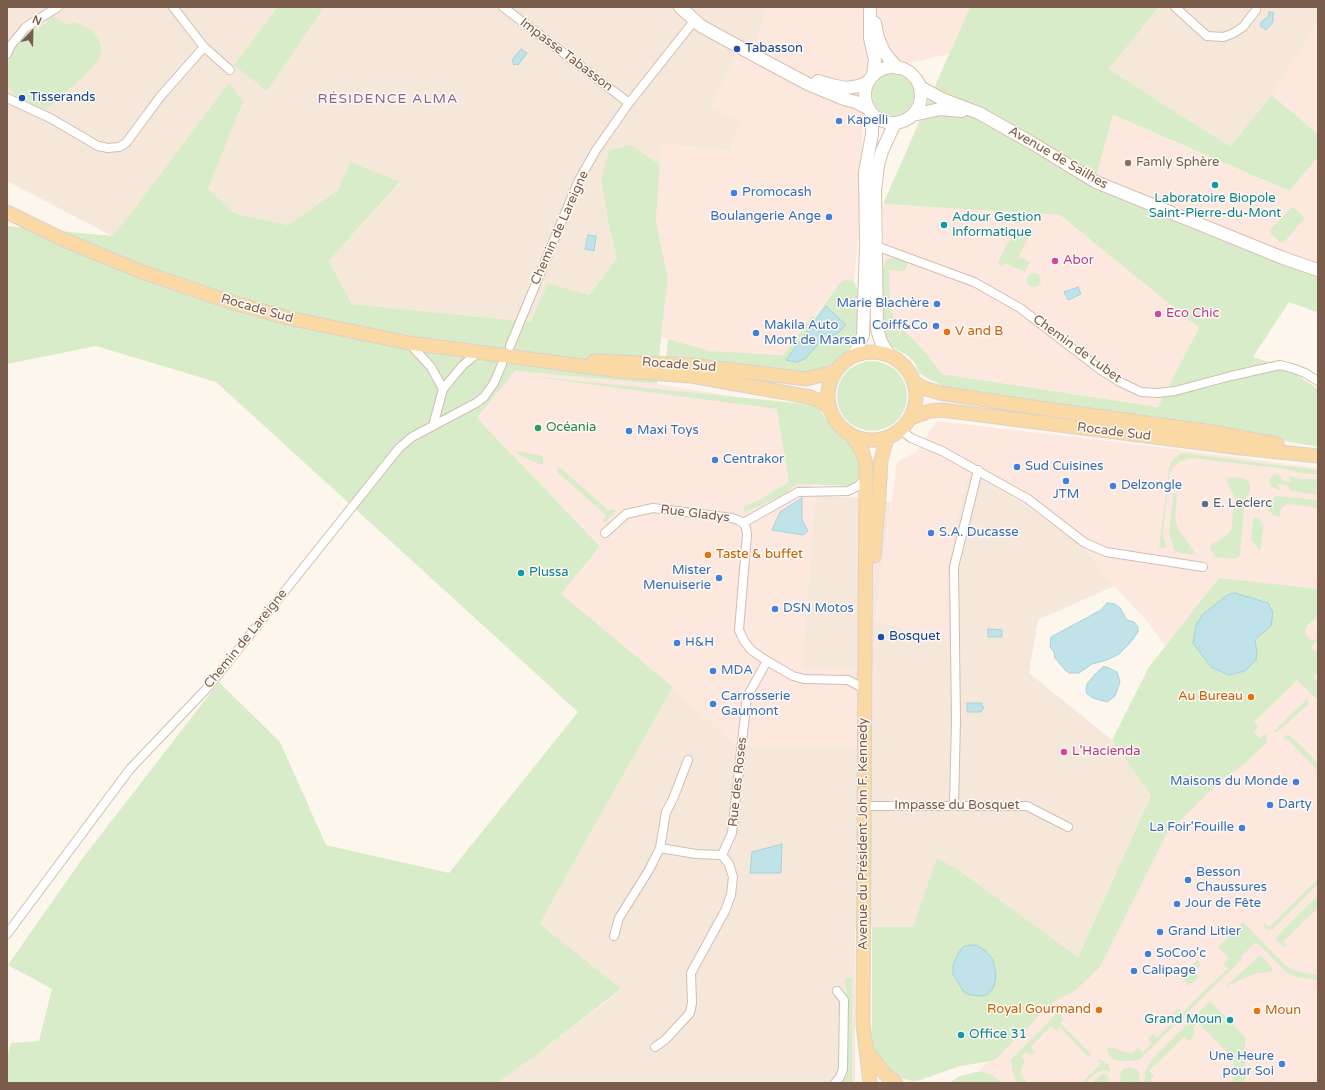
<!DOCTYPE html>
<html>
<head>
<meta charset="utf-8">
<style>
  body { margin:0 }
  #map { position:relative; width:1325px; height:1090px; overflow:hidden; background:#fdf6ec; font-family:"Varela Round",sans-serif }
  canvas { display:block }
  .frame { position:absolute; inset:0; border:8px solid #7a5c4d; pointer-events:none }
  .north { position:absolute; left:12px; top:12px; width:40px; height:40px; -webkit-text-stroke:3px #fffaf3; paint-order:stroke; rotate:23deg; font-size:11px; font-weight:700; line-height:16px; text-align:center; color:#7a5c4d }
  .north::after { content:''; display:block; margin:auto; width:14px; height:18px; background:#7a5c4d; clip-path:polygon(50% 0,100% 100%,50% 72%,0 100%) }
</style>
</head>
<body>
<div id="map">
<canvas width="1325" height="1090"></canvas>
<div class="frame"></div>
<div class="north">N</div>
</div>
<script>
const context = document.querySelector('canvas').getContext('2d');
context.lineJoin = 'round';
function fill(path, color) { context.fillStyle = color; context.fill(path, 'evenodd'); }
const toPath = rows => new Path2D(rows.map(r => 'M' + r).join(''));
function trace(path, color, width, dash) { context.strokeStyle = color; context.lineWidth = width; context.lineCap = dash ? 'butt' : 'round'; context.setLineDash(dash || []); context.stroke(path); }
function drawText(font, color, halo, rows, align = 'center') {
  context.font = font + ' "Varela Round",sans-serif'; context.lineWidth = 3; context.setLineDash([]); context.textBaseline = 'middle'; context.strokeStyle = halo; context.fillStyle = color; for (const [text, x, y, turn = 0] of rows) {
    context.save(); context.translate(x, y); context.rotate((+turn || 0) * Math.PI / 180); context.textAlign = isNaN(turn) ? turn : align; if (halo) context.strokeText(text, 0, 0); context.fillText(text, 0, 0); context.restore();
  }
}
fill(toPath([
  [7,7,767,7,756,45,738,53,711,106,742,122,729,151,661,144,660,165,632,145,601,181,609,226,617,258,589,295,548,283,530,322,352,304,329,261,400,183,350,162,338,190,288,225,236,214,208,189,243,102,112,236,7,181],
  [1159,7,1317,7,1318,8,1318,23,1272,95,1230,146,1169,108,1109,69],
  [967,478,982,479,1032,509,1085,548,1114,586,1038,620,1029,673,1112,740,1151,794,1078,957,960,871,913,927,872,927,855,928,855,1083,497,1083,532,1058,621,990,540,924,570,869,673,687,737,746,802,668,815,496,853,497,891,502,875,621,948,638,946,568]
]), '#f5e8da');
fill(toPath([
  [767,7,970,7,949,54,864,73,860,219,854,281,846,280,838,285,814,318,812,316,783,355,710,351,661,337,668,279,656,220,661,144,729,151,742,122,711,106,738,52,756,44],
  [1318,23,1318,134,1272,95],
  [1112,115,1288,191,1318,157,1318,276,1096,177],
  [883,204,1060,215,1199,328,1159,407,942,374,884,315],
  [515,371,657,384,780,404,815,496,802,668,855,668,859,748,737,746,673,687,560,594,600,545,477,418],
  [937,421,1166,448,1318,468,1318,1083,968,1083,1107,932,1169,787,1233,735,1146,620,1114,586,1085,548,1032,509,982,479,967,478,946,568,948,638,875,621,897,462,916,452]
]), '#fde8e0');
fill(toPath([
  [278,7,324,7,267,91,234,65],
  [970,7,1159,7,1109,69,1169,108,1230,146,1272,95,1318,134,1318,157,1289,191,1113,115,1096,176,1318,276,1318,307,1316,312,1289,302,1253,357,1284,367,1318,389,1318,447,1181,422,1038,403,945,387,927,378,919,373,915,363,907,355,888,345,882,331,882,272,886,260,895,257,904,260,908,264,904,271,889,270,890,306,896,325,913,339,930,358,942,374,1158,407,1199,328,1060,215,883,204],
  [53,16,66,25,75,22,91,30,99,39,102,51,99,59,86,74,46,110,19,99,14,94,8,86,7,72,9,60,14,48,20,40,27,33,47,23,48,19],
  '872 95a21 21 0 1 1 42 0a21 21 0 1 1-42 0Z',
  [229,83,243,102,208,189,236,214,288,225,338,190,350,162,400,182,329,261,352,304,530,322,548,283,589,295,617,258,609,226,601,181,609,150,632,145,660,165,656,220,668,279,661,337,657,384,515,371,477,418,600,546,561,594,673,687,570,869,540,924,621,989,532,1058,497,1083,7,1083,7,1057,11,1043,39,1041,52,989,8,965,82,859,219,682,280,742,326,845,449,873,578,712,216,382,96,346,7,364,7,226,112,236,128,218],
  [1291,208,1294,208,1305,218,1284,242,1281,243,1271,234,1270,230],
  [1019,235,1028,237,1019,257,1030,262,1025,272,1004,263,1002,267,998,262,1007,244,1011,239],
  '1027 280a7 7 0 1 1 14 0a7 7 0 1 1-14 0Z',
  [846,279,854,281,858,291,857,328,854,340,847,351,829,368,807,373,666,358,668,339,710,351,783,355,812,316,815,318,838,285],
  '837 396a35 35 0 1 1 70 0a35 35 0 1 1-70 0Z',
  [519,375,806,404,819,408,826,420,834,431,849,443,859,454,861,480,850,486,797,484,780,497,745,512,743,507,759,500,789,482,777,409],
  [517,451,543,456,543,464,539,464,526,458,518,454],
  [1181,453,1318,470,1318,474,1305,474,1286,469,1192,458,1180,461,1173,467,1170,472,1163,530,1163,536,1166,544,1165,548,1159,548,1169,468,1172,461],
  [558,468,561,468,609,511,612,509,616,511,605,523,603,521,606,515,557,472],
  [1275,474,1279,474,1283,481,1291,482,1288,476,1302,479,1318,479,1318,489,1315,489,1318,495,1291,491,1287,485,1277,484,1281,490,1274,488,1271,486,1269,480,1271,477],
  [1231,477,1246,479,1250,485,1250,490,1245,500,1240,555,1237,558,1234,559,1216,557,1211,550,1210,547,1212,544,1225,537,1231,530,1235,498,1227,482,1228,479],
  [1173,493,1177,494,1175,519,1179,530,1196,555,1195,555,1180,553,1174,550,1169,533],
  [1276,496,1318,500,1318,508,1289,504,1284,506,1281,509,1280,517,1274,516,1266,508,1267,504],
  [1254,517,1259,518,1264,526,1260,551,1251,540,1253,518],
  [1219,578,1318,589,1318,615,1307,626,1305,630,1306,635,1309,639,1312,640,1318,639,1311,647,1316,652,1318,649,1318,672,1313,677,1318,682,1318,697,1316,699,1297,680,1254,722,1258,727,1254,732,1260,739,1265,734,1267,737,1266,743,1243,765,1223,779,1167,833,1100,967,1076,990,1053,1002,996,1059,991,1061,960,1066,917,1081,912,1081,891,1075,878,1058,872,1045,872,927,913,927,937,858,960,871,1078,957,1151,795,1112,740,1149,667],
  [1307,699,1309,702,1308,705,1277,732,1274,731],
  [1287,735,1292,737,1318,763,1318,771,1287,739,1285,740,1283,737],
  [1318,879,1318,884,1271,931,1270,929,1267,931,1263,926,1265,923,1269,927],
  [1318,895,1318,908,1283,942,1288,946,1283,947,1276,940,1278,938,1276,937],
  [1243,922,1285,965,1296,971,1318,975,1318,980,1296,977,1288,974,1256,942,1240,958,1242,959,1140,1059,1134,1061,1120,1061,1114,1060,1108,1053,1107,1049,1110,1047,1129,1053,1132,1053,1138,1047,1143,1052,1152,1043,1148,1038,1153,1033,1157,1038,1178,1017,1173,1013,1178,1008,1183,1012,1228,968,1223,964,1229,958,1218,947],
  [1260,955,1272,967,1273,969,1271,972,1253,974,1225,987],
  [1197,960,1201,965,1194,972,1199,977,1189,986,1180,976],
  [846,978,852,978,852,1083,843,1083,847,1074],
  [1210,1001,1245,1037,1245,1083,1233,1083,1233,1058,1198,1023,1194,1027,1195,1033,1191,1039,1189,1041,1184,1037,1149,1071,1154,1076,1151,1079,1155,1083,1144,1083,1145,1072,1152,1059],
  [1058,1012,1064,1019,1060,1023,1091,1054,1088,1057,1060,1027,1056,1031,1051,1026,1031,1047,1035,1052,1030,1056,1026,1052,1021,1056,1025,1061,1021,1069,1021,1074,1027,1083,1018,1083,1013,1074,1011,1059],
  [1097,1059,1101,1060,1109,1065,1110,1072,1106,1070,1100,1071,1090,1078,1087,1083,1081,1083,1101,1064],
  [1130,1067,1136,1069,1138,1071,1140,1078,1138,1083,1121,1082,1120,1079,1121,1072,1123,1069],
  [975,1072,984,1072,990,1074,1004,1083,949,1083,958,1077],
  [1102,1074,1105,1074,1107,1075,1109,1080,1109,1083,1092,1083]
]), '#d8ecc9');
const water = toPath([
  [1269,12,1273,12,1273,22,1266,30,1260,26,1261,22,1268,17,1269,12],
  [521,49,527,53,518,65,517,64,514,65,512,60,521,49],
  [588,235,596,236,594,251,585,249,588,235],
  [1078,287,1081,294,1068,300,1064,292,1078,287],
  [826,306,846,325,838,333,820,342,805,359,796,362,786,360,826,306],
  [802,498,802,520,808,531,803,535,772,530,780,512,802,498],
  [1235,593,1268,603,1273,612,1271,626,1255,640,1257,652,1256,660,1245,671,1229,675,1211,667,1193,643,1196,625,1202,615,1227,595,1235,593],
  [1107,603,1115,604,1120,608,1127,620,1134,622,1138,627,1138,632,1130,643,1119,654,1107,660,1092,664,1079,673,1069,673,1065,670,1055,658,1054,652,1050,647,1051,637,1101,610,1107,603],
  [988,629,1002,630,1002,637,988,637,988,629],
  [1103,667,1107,667,1117,672,1120,682,1115,696,1107,702,1093,698,1087,694,1086,690,1087,684,1095,674,1103,667],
  [967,703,982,703,981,705,984,707,981,712,967,712,967,703],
  [782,844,781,873,750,873,752,852,782,844],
  [971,945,976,945,986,951,993,960,994,965,996,973,995,983,992,990,988,994,983,996,970,995,964,992,953,974,953,965,958,954,962,948,965,946,971,945]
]);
fill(water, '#bfe3e8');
trace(water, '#a5d3da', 1);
const street = toPath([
  [173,7,204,47,230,70],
  [503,7,629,103],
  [1175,7,1207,36,1223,37,1232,34,1243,27,1256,10],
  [7,54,11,45,26,27,58,7],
  [7,98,50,118,98,146,108,148,119,147,126,143,160,97,204,47],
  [873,246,876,246,974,282,1020,308,1101,370,1120,382,1141,392,1158,393,1175,391,1231,376,1280,365,1292,368,1305,373,1318,381],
  [409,343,431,367,443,389],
  [510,346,578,182,596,150,629,103,694,21],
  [433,426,443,389,463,365,478,353],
  [901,430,911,438,942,451,1028,499,1085,543,1106,552,1203,567],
  [743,523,798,492,848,491,858,486,866,478],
  [605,533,626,514,653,508,732,518,738,520,743,523,746,528,747,534,739,630,744,641,751,650,767,661,793,676,804,679,848,680,865,689],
  [865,806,1027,806,1068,827],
  [954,806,956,720,954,567,978,470],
  [660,848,696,854,722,855],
  [722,855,732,833,747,697,767,661],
  [7,934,130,769,209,686,399,448,412,437,476,403,484,397,494,383,502,364],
  [614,936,619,918,649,870,660,848,666,812,673,799,688,760],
  [655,1047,665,1040,690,1013,692,1003,691,973,725,911,731,895,733,877,729,864,722,855],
  [835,1083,840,1077,843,1069,844,1000,837,991]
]);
const secondary = toPath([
  [680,7,701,26,763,60,808,84,844,99,856,102,869,109],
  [870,7,870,38,875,60,873,75],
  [875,23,878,38,884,52,897,68],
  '865 95a28 28 0 1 1 56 0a28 28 0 1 1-56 0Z',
  [818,81,831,85,846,88,859,86,868,82],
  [920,87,942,99,979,113,1032,143,1096,182,1283,258,1318,270],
  [913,115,940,109,962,111],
  [854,355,863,335,866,246,865,172,872,134,872,114],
  [889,355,881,342,877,329,875,190,878,165,882,151,895,123]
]);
const primary = toPath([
  [7,212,62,239,142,272,227,301,288,318,409,343,620,371,691,376,810,397,820,401,829,407],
  '828 396a44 44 0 1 1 88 0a44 44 0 1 1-88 0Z',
  [594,361,692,365,806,379,834,372],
  [915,383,924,388,940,393,1053,410,1212,432,1277,444],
  [911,418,930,411,942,410,1241,448,1318,456],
  [852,436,863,453,866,464,863,1024,870,1083],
  [874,556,879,495,881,460,887,438],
  [868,1052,885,1074,896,1083]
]);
trace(street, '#d1beb0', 10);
trace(secondary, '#d6c0b0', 14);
trace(primary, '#dad1cd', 15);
trace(street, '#fff', 8);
trace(secondary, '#fff', 12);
trace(primary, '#fbd9a5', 13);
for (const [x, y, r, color] of [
  [737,49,4,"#1a4fb4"],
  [22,98,4,"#1a4fb4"],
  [839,121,4,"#3f7fe0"],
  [1128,163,4,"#8d6e63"],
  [1215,185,4,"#0f9aa8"],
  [734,193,4,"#3f7fe0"],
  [829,217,4,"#3f7fe0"],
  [944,225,4,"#0f9aa8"],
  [1055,261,4,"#d1479c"],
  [937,304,4,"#3f7fe0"],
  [1158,314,4,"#d1479c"],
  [936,326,4,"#3f7fe0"],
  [947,332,4,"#e8710a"],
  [756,333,4,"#3f7fe0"],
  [538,428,4,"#2e9e5b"],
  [629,431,4,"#3f7fe0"],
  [715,460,4,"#3f7fe0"],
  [1017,467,4,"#3f7fe0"],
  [1066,481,4,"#3f7fe0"],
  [1113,486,4,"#3f7fe0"],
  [1205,504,4,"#5c6f8a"],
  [931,533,4,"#3f7fe0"],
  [708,555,4,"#e8710a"],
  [521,573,4,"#0f9aa8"],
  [719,578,4,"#3f7fe0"],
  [775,609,4,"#3f7fe0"],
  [881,637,4,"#1a4fb4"],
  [677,643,4,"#3f7fe0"],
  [713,671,4,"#3f7fe0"],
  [1251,697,4,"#e8710a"],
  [713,704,4,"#3f7fe0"],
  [1064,752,4,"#d1479c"],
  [1296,782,4,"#3f7fe0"],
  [1270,805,4,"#3f7fe0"],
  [1242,828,4,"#3f7fe0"],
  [1188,880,4,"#3f7fe0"],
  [1177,904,4,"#3f7fe0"],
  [1160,932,4,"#3f7fe0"],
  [1148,954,4,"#3f7fe0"],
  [1134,971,4,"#3f7fe0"],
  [1099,1010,4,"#e8710a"],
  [1257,1011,4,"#e8710a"],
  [1230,1020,4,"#0f9aa8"],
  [961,1035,4,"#0f9aa8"],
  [1282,1064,4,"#3f7fe0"]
]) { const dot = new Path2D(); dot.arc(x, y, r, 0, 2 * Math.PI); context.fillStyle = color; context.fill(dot); trace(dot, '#fffaf3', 1.5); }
drawText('13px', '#164399', '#fffaf3', [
  ["Tabasson",745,49],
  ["Tisserands",30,98],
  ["Bosquet",889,637]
], 'left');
drawText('13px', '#7a5c4d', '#fffaf3', [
  ["Impasse Tabasson",566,55,37],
  ["Avenue de Sailhes",1058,158,30],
  ["Chemin de Lareigne",560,228,-66],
  ["Rocade Sud",257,309,16],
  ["Chemin de Lubet",1077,349,36],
  ["Rocade Sud",679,365,4],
  ["Rocade Sud",1114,432,7],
  ["Rue Gladys",695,514,7],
  ["Chemin de Lareigne",246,639,-51],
  ["Rue des Roses",738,782,-84],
  ["Impasse du Bosquet",957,806],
  ["Avenue du Président John F. Kennedy",864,834,-90]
]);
drawText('13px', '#366cbe', '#fffaf3', [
  ["Kapelli",847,121],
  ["Promocash",742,193],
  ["Boulangerie Ange",821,217,"right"],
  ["Marie Blachère",929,304,"right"],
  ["Makila Auto",764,326],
  ["Mont de Marsan",764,341],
  ["Coiff&Co",928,326,"right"],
  ["Maxi Toys",637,431],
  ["Centrakor",723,460],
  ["Sud Cuisines",1025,467],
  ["Delzongle",1121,486],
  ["JTM",1066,495,"center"],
  ["S.A. Ducasse",939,533],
  ["Mister",711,571,"right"],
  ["Menuiserie",711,586,"right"],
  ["DSN Motos",783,609],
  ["H&H",685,643],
  ["MDA",721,671],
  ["Carrosserie",721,697],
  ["Gaumont",721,712],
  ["Maisons du Monde",1288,782,"right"],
  ["Darty",1278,805],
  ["La Foir'Fouille",1234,828,"right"],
  ["Besson",1196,873],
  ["Chaussures",1196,888],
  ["Jour de Fête",1185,904],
  ["Grand Litier",1168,932],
  ["SoCoo'c",1156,954],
  ["Calipage",1142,971],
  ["Une Heure",1274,1057,"right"],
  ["pour Soi",1274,1072,"right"]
], 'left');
drawText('13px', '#785e54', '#fffaf3', [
  ["Famly Sphère",1136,163]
], 'left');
drawText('13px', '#0d838f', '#fffaf3', [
  ["Laboratoire Biopole",1215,199,"center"],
  ["Saint-Pierre-du-Mont",1215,214,"center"],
  ["Adour Gestion",952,218],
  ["Informatique",952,233],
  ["Plussa",529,573],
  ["Grand Moun",1222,1020,"right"],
  ["Office 31",969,1035]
], 'left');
drawText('13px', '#b23c85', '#fffaf3', [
  ["Abor",1063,261],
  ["Eco Chic",1166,314],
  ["L'Hacienda",1072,752]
], 'left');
drawText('13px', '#c56008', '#fffaf3', [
  ["V and B",955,332],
  ["Taste & buffet",716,555],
  ["Au Bureau",1243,697,"right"],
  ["Royal Gourmand",1091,1010,"right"],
  ["Moun",1265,1011]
], 'left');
drawText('13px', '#27864d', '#fffaf3', [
  ["Océania",546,428]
], 'left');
drawText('13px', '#4e5e75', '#fffaf3', [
  ["E. Leclerc",1213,504]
], 'left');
context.letterSpacing = '1px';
drawText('14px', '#846695', '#fffaf3', [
  ["RÉSIDENCE ALMA",388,99]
]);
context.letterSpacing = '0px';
</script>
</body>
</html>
